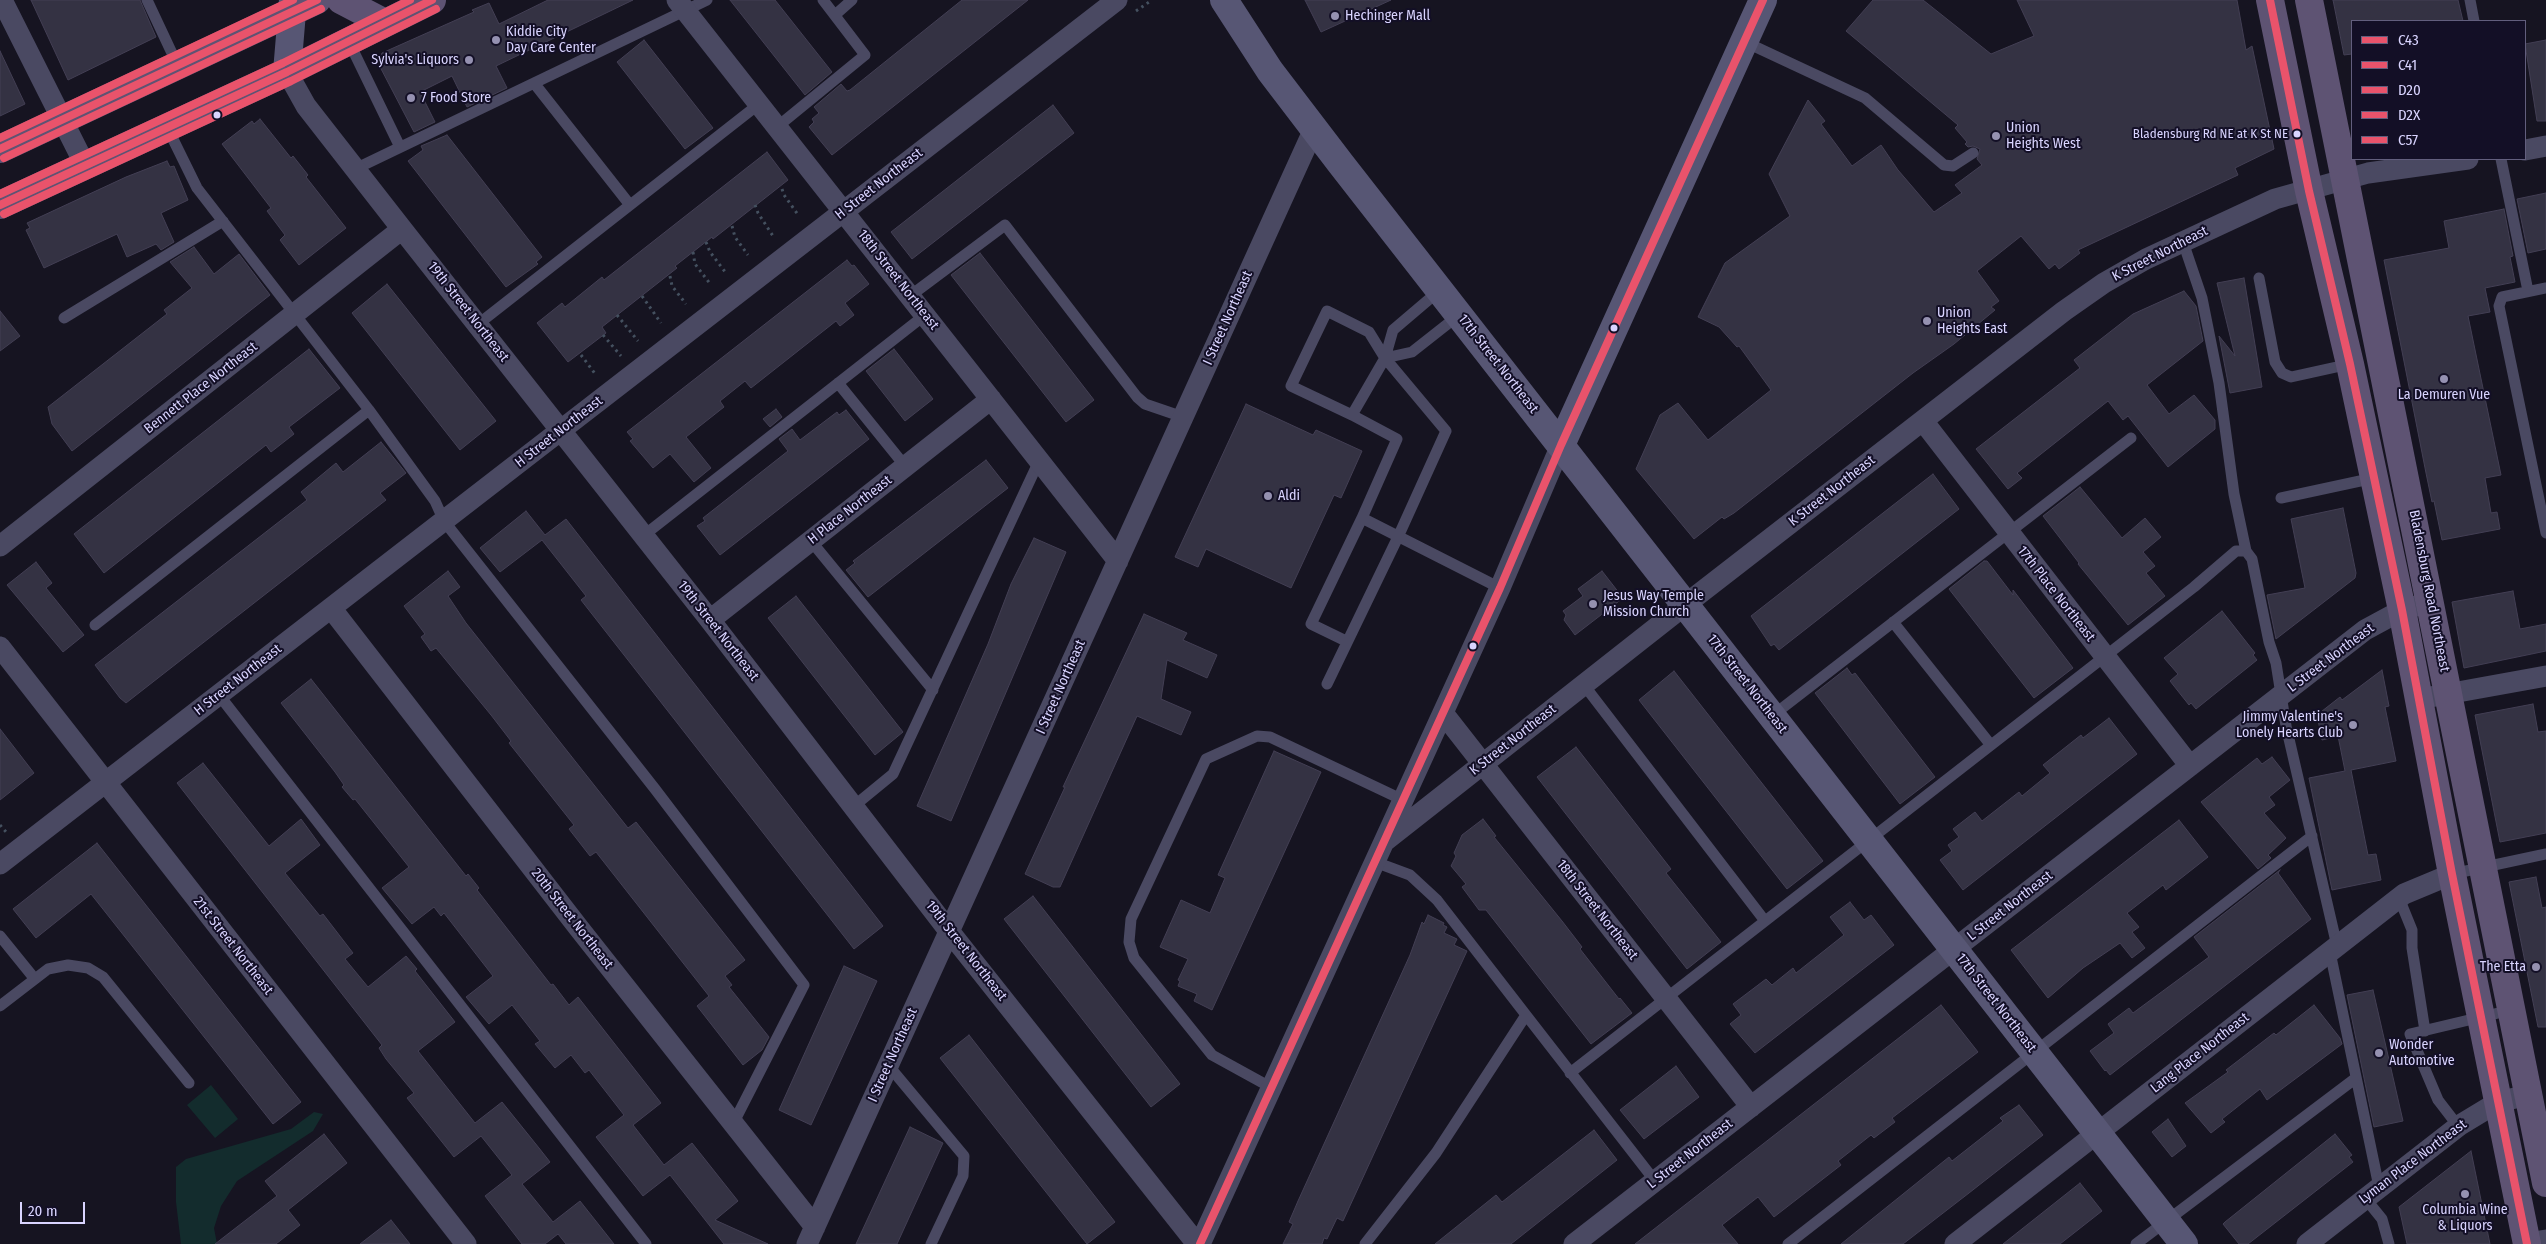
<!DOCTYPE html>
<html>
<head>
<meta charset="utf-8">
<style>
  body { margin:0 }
  #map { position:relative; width:2546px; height:1244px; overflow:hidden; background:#161421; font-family:"Fira Sans Condensed",sans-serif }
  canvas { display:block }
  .legend { position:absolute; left:2351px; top:20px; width:175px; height:140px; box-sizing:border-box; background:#130f26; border:1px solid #625e7d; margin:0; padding:6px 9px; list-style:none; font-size:15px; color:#d9d4ff }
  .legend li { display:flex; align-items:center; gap:10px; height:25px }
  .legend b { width:25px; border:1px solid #625e7d }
  .scale { position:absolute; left:20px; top:1202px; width:65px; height:22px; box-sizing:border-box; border:2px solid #d9d4ff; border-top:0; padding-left:6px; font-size:15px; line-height:18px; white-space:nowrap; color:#d9d4ff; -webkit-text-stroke:4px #130f26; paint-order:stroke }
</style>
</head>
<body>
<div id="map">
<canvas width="2546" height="1244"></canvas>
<ul class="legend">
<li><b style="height:6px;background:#e9536b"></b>C43</li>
<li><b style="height:6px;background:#e9536b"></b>C41</li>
<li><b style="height:6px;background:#e9536b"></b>D20</li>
<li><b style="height:6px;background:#e9536b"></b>D2X</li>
<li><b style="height:6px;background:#e9536b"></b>C57</li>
</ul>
<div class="scale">20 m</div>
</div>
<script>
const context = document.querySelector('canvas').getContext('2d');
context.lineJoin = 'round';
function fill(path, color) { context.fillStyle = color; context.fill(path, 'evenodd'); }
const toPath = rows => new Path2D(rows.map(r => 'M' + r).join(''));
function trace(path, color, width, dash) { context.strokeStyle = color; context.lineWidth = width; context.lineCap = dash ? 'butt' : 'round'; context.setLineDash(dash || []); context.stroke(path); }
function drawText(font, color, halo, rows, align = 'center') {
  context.font = font + ' "Fira Sans Condensed",sans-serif'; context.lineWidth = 4; context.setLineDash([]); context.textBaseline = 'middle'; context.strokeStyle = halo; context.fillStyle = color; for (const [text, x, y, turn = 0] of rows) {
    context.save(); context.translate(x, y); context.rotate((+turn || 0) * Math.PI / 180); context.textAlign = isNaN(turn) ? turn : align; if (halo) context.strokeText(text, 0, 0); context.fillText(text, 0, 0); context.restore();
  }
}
fill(toPath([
  [211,1085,238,1119,215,1138,187,1105],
  [314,1112,323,1114,313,1131,237,1181,221,1206,214,1228,217,1244,181,1244,176,1202,176,1167,186,1159,291,1129]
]), '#132c2d');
const building = toPath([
  [31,0,140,0,156,37,68,80,31,0],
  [548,0,633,0,496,66,507,88,467,107,452,76,420,92,435,122,414,132,378,63,382,53,474,12,472,10,489,3,499,24,548,0],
  [730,0,775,0,832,72,805,95,730,0],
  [962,0,1028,0,832,155,809,127,814,122,812,119,819,113,814,107,841,84,847,91,850,90,962,0],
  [1305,0,1391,0,1321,32,1305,0],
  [1873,0,1923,0,1991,54,2034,36,2017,0,2237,0,2246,50,2252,46,2274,149,2235,168,2238,175,2078,250,2080,253,2059,269,2055,264,2049,269,2021,236,1977,271,1999,301,1991,307,1995,310,1954,344,1913,373,1734,513,1724,519,1722,517,1694,539,1636,469,1660,415,1678,403,1708,440,1771,390,1739,346,1737,347,1719,327,1698,317,1725,263,1790,216,1769,174,1808,100,1825,121,1821,124,1852,166,1881,145,1898,170,1934,212,1962,193,1955,185,1982,165,1977,159,1980,149,1973,146,1968,147,1965,144,1967,142,1955,128,1958,125,1846,31,1873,0],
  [2333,0,2458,0,2463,21,2352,21,2352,54,2344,55,2333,0],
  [644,40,713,128,685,149,617,62,644,40],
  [2546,40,2546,121,2537,121,2525,44,2546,40],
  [0,51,25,104,0,116,0,51],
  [1053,105,1074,133,912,259,891,232,1053,105],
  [260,119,291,158,293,156,308,175,306,177,346,228,299,265,280,240,285,235,267,211,271,208,222,144,252,121,254,124,260,119],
  [447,135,542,257,536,262,538,264,506,287,408,161,423,150,421,146,447,135],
  [767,152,788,180,713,239,712,237,675,266,677,268,602,327,606,333,568,362,537,323,562,303,565,307,602,277,604,280,767,152],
  [167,161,170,167,174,166,188,200,161,213,174,242,161,250,156,244,127,257,117,234,44,268,26,230,30,228,27,223,126,177,167,161],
  [2546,193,2546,249,2528,253,2517,199,2546,193],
  [2504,209,2513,256,2510,257,2515,282,2485,288,2490,312,2468,316,2501,475,2485,478,2491,513,2497,512,2500,529,2442,540,2434,501,2432,502,2426,473,2384,260,2449,248,2444,221,2504,209],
  [194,247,214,274,239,254,270,295,72,451,52,424,48,407,167,314,164,310,192,288,170,262,194,247],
  [980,253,1094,400,1066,422,951,275,980,253],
  [847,260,852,266,854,265,869,284,845,303,854,315,840,326,836,321,751,388,745,381,720,401,724,407,686,437,711,468,694,482,670,454,653,468,630,441,633,439,627,432,847,260],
  [2244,278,2262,387,2230,393,2219,336,2235,356,2217,283,2244,278],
  [387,284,496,421,460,450,352,313,387,284],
  [2184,291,2196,306,2203,341,2147,385,2169,414,2194,395,2215,420,2215,429,2168,467,2128,416,2123,420,2108,401,2017,473,2022,478,2008,489,1976,449,2080,368,2074,360,2133,314,2184,291],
  [0,311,20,336,0,351,0,311],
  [309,349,340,388,289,427,294,434,271,452,266,445,104,573,74,534,309,349],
  [894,349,933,399,905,421,866,371,894,349],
  [1246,404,1313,435,1316,430,1362,451,1341,498,1334,495,1291,588,1206,549,1198,567,1175,557,1246,404],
  [776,409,782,417,770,427,763,419,776,409],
  [846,410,869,439,720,555,697,526,705,521,703,518,788,451,779,439,792,429,800,440,837,412,839,415,846,410],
  [381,442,406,473,380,493,386,500,126,703,120,698,95,665,307,500,301,492,336,463,343,472,381,442],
  [986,460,1008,488,868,597,846,570,855,563,853,561,986,460],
  [1933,474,1959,509,1779,650,1774,644,1771,646,1751,616,1933,474],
  [2080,487,2122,538,2145,518,2161,537,2143,552,2155,566,2146,573,2165,596,2128,625,2078,564,2079,563,2043,516,2080,487],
  [2343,508,2356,573,2355,578,2276,639,2267,595,2305,588,2291,519,2343,508],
  [526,511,545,535,566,519,883,926,854,949,581,600,586,596,542,540,500,572,480,548,526,511],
  [1034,538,1066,552,951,821,917,806,988,644,1011,584,1034,538],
  [1984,561,1987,561,2013,595,2013,590,2073,668,2034,698,1949,589,1984,561],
  [36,562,52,583,46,588,84,635,63,652,7,585,36,562],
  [448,571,460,587,448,596,466,623,628,828,636,822,745,960,725,976,732,985,729,987,769,1037,762,1050,743,1065,697,1006,709,996,596,852,590,856,569,829,574,825,509,743,511,741,491,715,436,648,431,651,421,637,425,634,404,606,448,571],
  [1602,571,1623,598,1575,635,1564,620,1566,615,1563,611,1583,596,1578,589,1602,571],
  [2513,591,2520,629,2546,624,2546,651,2464,668,2452,602,2513,591],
  [796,596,903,732,875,755,768,618,796,596],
  [2222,611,2255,653,2253,655,2257,660,2196,709,2191,703,2189,705,2170,681,2178,674,2164,658,2222,611],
  [1144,614,1187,633,1183,640,1217,655,1207,678,1167,660,1161,699,1191,712,1181,735,1137,716,1060,887,1053,887,1025,874,1065,787,1063,787,1144,614],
  [1847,668,1852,675,1855,673,1935,777,1900,804,1815,693,1847,668],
  [2382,670,2389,706,2385,707,2396,761,2351,770,2368,855,2376,854,2381,880,2332,890,2309,778,2345,771,2338,736,2322,740,2317,715,2340,697,2342,700,2382,670],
  [1674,671,1823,861,1787,889,1639,700,1674,671],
  [311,679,466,876,468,874,479,888,477,890,551,985,553,984,569,1005,578,997,661,1103,633,1125,664,1165,692,1143,738,1201,715,1220,768,1244,724,1244,670,1175,643,1196,596,1137,624,1115,589,1070,585,1073,571,1055,555,1068,535,1044,540,1041,512,1005,489,1024,466,997,493,976,444,913,441,916,434,907,412,924,382,888,409,867,355,799,353,800,342,787,344,785,335,772,281,703,311,679],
  [2533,704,2538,732,2546,731,2546,833,2500,842,2475,715,2533,704],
  [2109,718,2137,754,1963,890,1940,860,1952,851,1948,845,1959,837,1953,829,1975,812,1982,821,2019,792,2022,796,2050,773,2043,765,2081,735,2083,738,2109,718],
  [0,729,34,773,0,800,0,729],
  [1576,747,1671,869,1666,873,1721,942,1687,969,1537,777,1576,747],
  [1274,751,1321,772,1212,1010,1194,1001,1197,994,1178,986,1180,981,1178,980,1188,959,1160,947,1181,900,1210,913,1225,878,1218,875,1274,751],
  [2272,757,2290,780,2269,797,2275,805,2264,813,2286,838,2268,855,2271,858,2258,869,2201,802,2257,758,2262,764,2272,757],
  [203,763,269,846,301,819,320,845,285,873,320,916,323,914,353,953,345,959,368,987,406,956,417,969,415,971,455,1022,418,1051,475,1123,502,1102,539,1148,550,1162,522,1184,553,1222,580,1201,614,1244,566,1244,558,1234,545,1244,522,1244,485,1196,512,1175,481,1136,454,1157,407,1098,414,1093,386,1059,379,1048,382,1045,177,783,203,763],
  [1483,819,1496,836,1494,837,1562,921,1582,947,1580,949,1619,999,1620,998,1632,1013,1591,1044,1486,910,1479,910,1462,887,1466,884,1451,866,1456,856,1454,853,1462,835,1483,819],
  [2179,820,2208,857,2166,890,2163,885,2127,913,2139,927,2132,932,2145,948,2132,958,2120,943,2083,968,2048,998,2011,950,2179,820],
  [97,843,301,1102,273,1124,91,894,36,938,13,909,97,843],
  [2280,870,2278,873,2311,919,2110,1075,2106,1070,2105,1071,2090,1051,2114,1033,2108,1024,2129,1008,2133,1013,2209,957,2194,937,2280,870],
  [2536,877,2542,908,2546,907,2546,1027,2538,1027,2509,882,2536,877],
  [1033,896,1180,1084,1151,1107,1004,919,1033,896],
  [1850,902,1864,920,1871,915,1894,945,1755,1053,1730,1024,1741,1015,1733,1004,1766,979,1772,985,1793,968,1796,973,1844,935,1830,917,1850,902],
  [1428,915,1444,923,1443,925,1447,927,1444,933,1457,939,1454,945,1467,951,1343,1221,1337,1218,1327,1239,1324,1238,1322,1244,1283,1244,1293,1224,1289,1222,1298,1201,1410,955,1422,922,1424,924,1428,915],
  [844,966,877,981,811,1125,779,1110,844,966],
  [2373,990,2403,1121,2374,1127,2347,995,2373,990],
  [1941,1005,1978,1052,1892,1118,1895,1122,1874,1138,1871,1135,1838,1161,1841,1165,1774,1217,1758,1197,1722,1225,1738,1244,1635,1244,1941,1005],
  [2314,1005,2340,1038,2342,1044,2267,1100,2260,1089,2222,1119,2225,1122,2211,1133,2185,1103,2228,1072,2226,1070,2274,1033,2276,1035,2314,1005],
  [969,1035,1115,1222,1087,1244,940,1058,969,1035],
  [1676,1066,1699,1097,1644,1139,1620,1110,1676,1066],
  [2019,1105,2043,1135,1969,1193,1903,1244,1841,1244,1949,1157,1952,1161,2003,1121,2000,1118,2019,1105],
  [2168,1119,2186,1146,2172,1157,2152,1132,2168,1119],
  [910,1127,943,1143,897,1244,856,1244,910,1127],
  [1594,1130,1617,1160,1511,1244,1435,1244,1496,1195,1502,1202,1594,1130],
  [324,1134,347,1163,288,1210,300,1225,276,1244,215,1244,277,1196,265,1181,324,1134],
  [2335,1134,2352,1155,2349,1157,2353,1162,2248,1244,2239,1244,2223,1224,2225,1222,2335,1134],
  [2471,1151,2490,1244,2407,1244,2399,1207,2471,1151],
  [2080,1183,2102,1211,2060,1244,2003,1244,2080,1183],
  [391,1220,410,1244,360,1244,391,1220]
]);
fill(building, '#343243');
trace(building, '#433f54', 1);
trace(toPath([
  [1136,11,1152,0],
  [782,189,784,195,799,216],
  [755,205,758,213,773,236],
  [732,226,735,237,748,255],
  [706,242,710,252,726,273],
  [693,252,695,264,711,285],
  [670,276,672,286,686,304],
  [642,296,661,323],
  [617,315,638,341],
  [603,335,621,356],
  [581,355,596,375],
  [0,825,7,833]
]), '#44505f', 3, [2.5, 4]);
trace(toPath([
  [147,0,178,66],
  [2470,0,2474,21],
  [835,15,852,0],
  [1743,41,1865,98,1944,165,1953,166,1973,153],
  [349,42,400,147],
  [534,83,630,205],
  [167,127,197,188,369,410,435,501,444,521,655,789,804,985,733,1124],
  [777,127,865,55,823,0],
  [2501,159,2528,291],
  [355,169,707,0],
  [2183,242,2202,298,2219,383,2234,494,2246,551],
  [2259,278,2275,362,2282,373,2291,377,2350,364],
  [2546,288,2502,297,2499,306,2546,533],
  [1440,290,1393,330,1385,358,1352,415,1397,439,1362,518,1500,588],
  [910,296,1005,225,1137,397,1145,404,1183,417],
  [64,318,223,221],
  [477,325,759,104],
  [1385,358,1412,352,1459,315],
  [838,383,905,466],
  [2281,498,2374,478],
  [643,536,925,315],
  [811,541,933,690],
  [1893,622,1990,744],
  [95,625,369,410],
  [1346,641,1311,624,1362,518],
  [1327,684,1398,537,1446,431,1385,358,1369,332,1327,311,1291,386,1352,415],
  [1584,685,1765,921],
  [219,695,646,1244],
  [1772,716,2131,438],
  [854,806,893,774,1039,461],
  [2452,874,2546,854],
  [2399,898,2412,930,2412,948,2425,1031],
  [0,936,34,978],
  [2330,952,2379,1187],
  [0,1006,48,969,68,965,88,968,103,977,189,1083],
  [1526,1015,1655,1181],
  [888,1065,964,1156,963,1176,931,1244],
  [1570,1073,2194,587,2236,551,2246,551,2252,559,2269,642,2276,663,2286,726,2337,946],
  [1272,1088,1212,1055,1134,958,1129,942,1131,919,1206,759,1257,736,1270,737,1403,800],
  [2458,1126,2438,1100,2410,1034,2511,1010],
  [2365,1198,2382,1219,2389,1244],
  [1365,1244,1436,1153,1526,1015,1437,900,1410,875,1375,862],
  [1788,1244,2312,836],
  [2136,1244,2356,1078]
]), '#4a4962', 11);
trace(toPath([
  [2,0,85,165],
  [677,0,1118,561],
  [287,72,306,106,402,229,710,620,949,931,1197,1244],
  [2525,150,2546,146],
  [1923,421,2190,766],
  [0,546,402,229],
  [331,608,578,927,815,1227],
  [710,620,991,399],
  [0,647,466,1244],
  [2419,699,2546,676],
  [1443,713,1751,1107],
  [1385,841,1699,594,2064,311,2104,283,2146,259,2275,199,2368,173,2468,159],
  [0,864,1117,0],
  [2527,1243,2546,1240],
  [807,1244,1314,129],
  [1200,1244,1500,588,1561,445],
  [1574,1244,2365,630,2402,610,2416,606],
  [1955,1244,2404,894,2452,874],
  [2307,1244,2460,1125,2498,1102,2528,1095]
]), '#4a4962', 21);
trace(toPath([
  [1224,0,1270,71,1341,164,2184,1244],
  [287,72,293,0],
  [1561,445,1763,0]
]), '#575674', 28);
trace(toPath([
  [341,0,385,23],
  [2270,0,2309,191,2350,364,2402,610,2452,874,2527,1244],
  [2309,0,2546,1183],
  [0,149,317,0],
  [0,205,287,72,432,0]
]), '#5e5373', 28);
trace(toPath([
  [1200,1244,1500,588,1561,445,1763,0]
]), '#e9536b', 8);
trace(toPath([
  [2270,0,2309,191,2350,364,2402,610,2452,874,2527,1244]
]), '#e9536b', 8);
trace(toPath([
  [0,149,317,0],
  [0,205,287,72,432,0]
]), '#e9536b', 8);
trace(toPath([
  [4,158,321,9],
  [4,214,291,81,436,9]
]), '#e9536b', 8);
trace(toPath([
  [0,138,293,0],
  [0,194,283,63,410,0]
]), '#e9536b', 8);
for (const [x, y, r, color] of [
  [1335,16,5,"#9591b1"],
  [496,40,5,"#9591b1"],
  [469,60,5,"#9591b1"],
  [411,98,5,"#9591b1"],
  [217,115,4.5,"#d9d4ff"],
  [2297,134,4.5,"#d9d4ff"],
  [1996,136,5,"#9591b1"],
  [1927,321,5,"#9591b1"],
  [1614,328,4.5,"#d9d4ff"],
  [2444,379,5,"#9591b1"],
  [1268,496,5,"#9591b1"],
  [1593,604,5,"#9591b1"],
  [1473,646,4.5,"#d9d4ff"],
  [2353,725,5,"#9591b1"],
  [2536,967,5,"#9591b1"],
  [2379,1053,5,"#9591b1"],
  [2465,1194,5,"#9591b1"]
]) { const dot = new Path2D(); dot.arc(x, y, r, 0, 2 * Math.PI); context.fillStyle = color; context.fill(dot); trace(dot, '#130f26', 2); }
drawText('13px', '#d9d4ff', '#130f26', [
  ["Bladensburg Rd NE at K St NE",2288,134]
], 'right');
drawText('14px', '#d9d4ff', '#130f26', [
  ["Hechinger Mall",1345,16],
  ["Kiddie City",506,32],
  ["Day Care Center",506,48],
  ["Sylvia's Liquors",459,60,"right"],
  ["7 Food Store",421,98],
  ["Union",2006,128],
  ["Heights West",2006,144],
  ["Union",1937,313],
  ["Heights East",1937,329],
  ["La Demuren Vue",2444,395,"center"],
  ["Aldi",1278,496],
  ["Jesus Way Temple",1603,596],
  ["Mission Church",1603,612],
  ["Jimmy Valentine's",2343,717,"right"],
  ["Lonely Hearts Club",2343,733,"right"],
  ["The Etta",2526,967,"right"],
  ["Wonder",2389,1045],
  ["Automotive",2389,1061],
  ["Columbia Wine",2465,1210,"center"],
  ["& Liquors",2465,1226,"center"]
], 'left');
drawText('14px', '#d9d4ff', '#130f26', [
  ["H Street Northeast",879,184,-38],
  ["K Street Northeast",2160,254,-27],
  ["18th Street Northeast",898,280,52],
  ["19th Street Northeast",468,312,52],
  ["I Street Northeast",1228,318,-66],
  ["17th Street Northeast",1498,364,52],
  ["Bennett Place Northeast",201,388,-38],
  ["H Street Northeast",559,432,-38],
  ["K Street Northeast",1832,491,-38],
  ["H Place Northeast",850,510,-38],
  ["Bladensburg Road Northeast",2429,591,79],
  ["17th Place Northeast",2056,594,52],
  ["19th Street Northeast",718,631,52],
  ["L Street Northeast",2331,658,-37],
  ["H Street Northeast",238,680,-38],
  ["17th Street Northeast",1747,684,52],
  ["I Street Northeast",1061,687,-66],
  ["K Street Northeast",1513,740,-38],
  ["L Street Northeast",2010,906,-38],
  ["18th Street Northeast",1597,910,52],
  ["20th Street Northeast",572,919,52],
  ["21st Street Northeast",233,946,52],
  ["19th Street Northeast",966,951,52],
  ["17th Street Northeast",1996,1003,52],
  ["Lang Place Northeast",2200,1053,-38],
  ["I Street Northeast",893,1055,-66],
  ["L Street Northeast",1690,1154,-38],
  ["Lyman Place Northeast",2413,1162,-37]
]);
</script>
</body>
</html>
